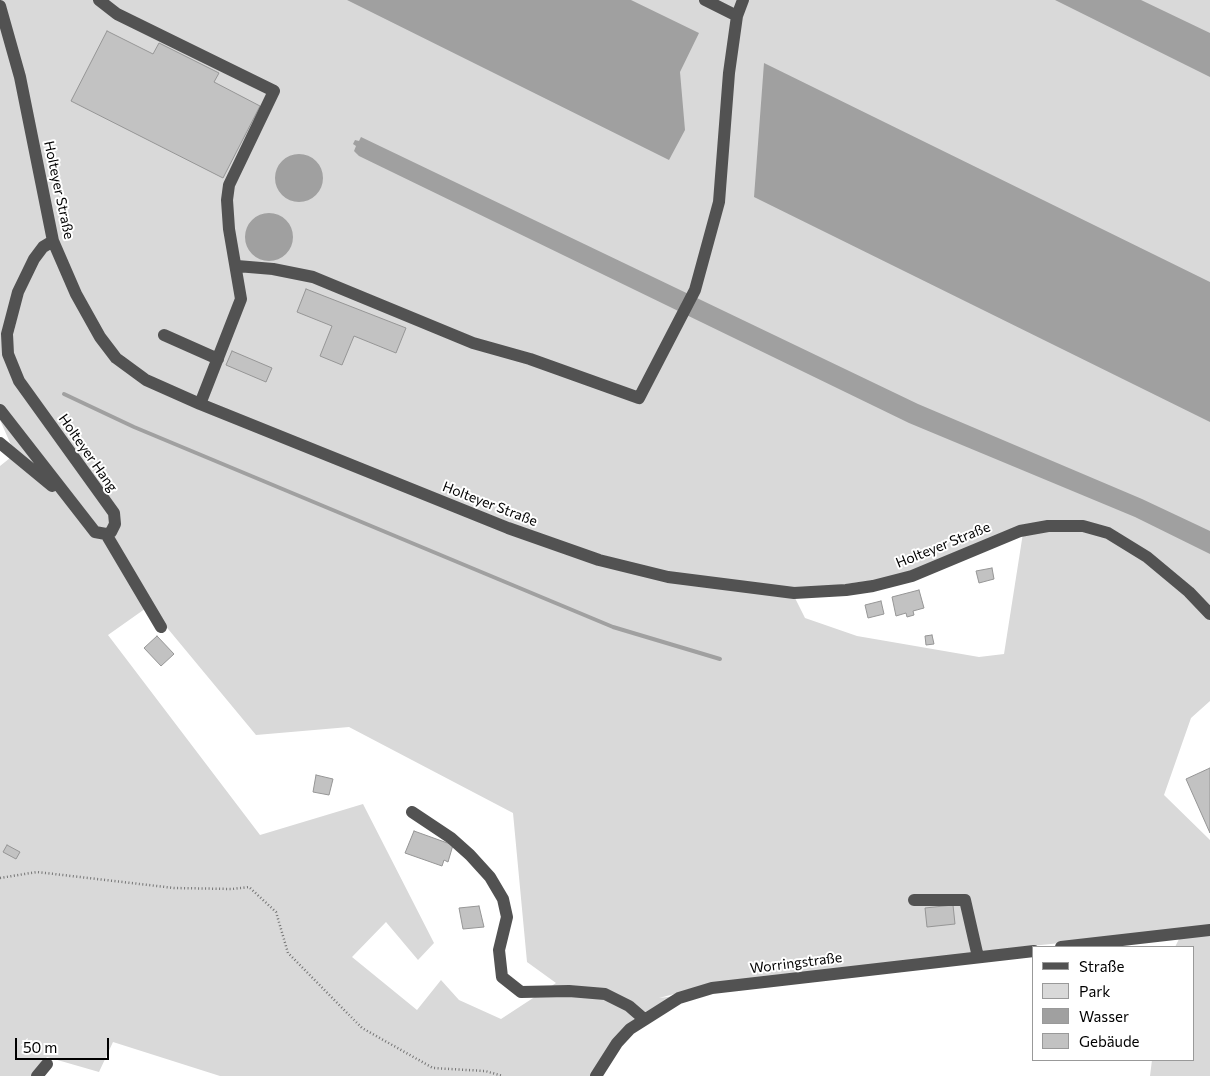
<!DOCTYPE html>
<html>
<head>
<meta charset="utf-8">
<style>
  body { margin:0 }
  #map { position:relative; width:1210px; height:1076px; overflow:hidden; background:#fff; font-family:Commissioner,sans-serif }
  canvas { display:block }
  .legend { position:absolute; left:1032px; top:946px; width:162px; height:115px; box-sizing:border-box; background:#fff; border:1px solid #999; margin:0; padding:6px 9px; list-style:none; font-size:15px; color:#000 }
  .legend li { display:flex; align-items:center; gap:10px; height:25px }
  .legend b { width:25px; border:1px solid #999 }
  .scale { position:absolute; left:15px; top:1038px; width:94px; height:22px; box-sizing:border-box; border:2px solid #000; border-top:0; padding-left:6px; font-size:15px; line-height:18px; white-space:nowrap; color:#000; -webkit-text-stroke:4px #fff; paint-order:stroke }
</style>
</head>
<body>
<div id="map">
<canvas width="1210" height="1076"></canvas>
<ul class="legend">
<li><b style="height:6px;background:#525252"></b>Straße</li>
<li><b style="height:14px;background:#d9d9d9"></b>Park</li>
<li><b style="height:14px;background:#a0a0a0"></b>Wasser</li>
<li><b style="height:14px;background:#c2c2c2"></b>Gebäude</li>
</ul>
<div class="scale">50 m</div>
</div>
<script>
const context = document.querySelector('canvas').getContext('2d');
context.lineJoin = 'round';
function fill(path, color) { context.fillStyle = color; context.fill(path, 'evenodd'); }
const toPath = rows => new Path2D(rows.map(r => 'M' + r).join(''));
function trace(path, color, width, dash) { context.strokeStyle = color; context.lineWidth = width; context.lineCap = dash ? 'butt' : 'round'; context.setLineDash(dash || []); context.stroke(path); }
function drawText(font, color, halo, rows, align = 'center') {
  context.font = font + ' Commissioner,sans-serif'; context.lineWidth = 4; context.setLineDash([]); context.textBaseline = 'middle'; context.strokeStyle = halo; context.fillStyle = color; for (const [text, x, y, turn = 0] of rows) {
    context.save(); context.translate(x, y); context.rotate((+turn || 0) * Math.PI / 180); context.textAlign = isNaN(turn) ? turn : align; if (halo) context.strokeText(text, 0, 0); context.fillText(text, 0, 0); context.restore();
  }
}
fill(toPath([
  [2,0,1210,0,1210,612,1126,541,1048,524,912,575,793,591,662,572,561,543,174,389,130,364,102,334,55,240,7,10],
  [0,13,52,240,25,274,9,354,26,276,54,243,124,370,598,563,794,596,805,618,857,636,979,657,1004,654,1023,533,1065,526,1126,543,1210,616,1210,701,1191,718,1164,795,1210,840,1210,928,1021,947,705,986,659,998,677,996,632,1024,597,1076,220,1076,113,1042,99,1072,47,1057,32,1076,0,1076,0,466,15,454,0,420],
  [149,606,256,735,349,727,513,813,527,962,556,983,501,1019,459,1000,441,980,417,1010,352,957,386,922,418,960,434,943,363,804,260,835,108,635],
  [1210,932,1210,1076,1150,1076,1152,1060,1194,1060,1194,947,1175,947,1181,935]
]), '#d9d9d9');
fill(toPath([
  [347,0,631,0,699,33,680,72,685,130,669,160],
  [1055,0,1141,0,1210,33,1210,77],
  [764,63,1210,282,1210,422,754,197],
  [361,137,918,404,1142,499,1210,531,1210,554,1135,517,909,423,359,156,354,151,356,146,353,144,355,140,359,141],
  '275 178a24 24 0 1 1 48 0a24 24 0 1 1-48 0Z',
  '245 237a24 24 0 1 1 48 0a24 24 0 1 1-48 0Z'
]), '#a0a0a0');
trace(toPath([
  [64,394,134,427,613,627,720,659]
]), '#a0a0a0', 4);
const building = toPath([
  [107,31,153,54,159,43,219,73,214,82,260,106,223,178,71,101,107,31],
  [306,289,406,328,396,353,354,336,342,365,320,356,332,326,297,312,306,289],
  [232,351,272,368,266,382,226,365,232,351],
  [992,568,994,579,979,583,976,571,992,568],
  [919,590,924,608,913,611,914,615,907,617,906,613,896,616,892,597,919,590],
  [881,601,884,614,868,618,865,605,881,601],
  [932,635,934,644,926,645,925,636,932,635],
  [157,636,174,654,161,666,144,648,157,636],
  [1210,768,1210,833,1186,779,1210,768],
  [316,775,333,779,329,795,313,792,316,775],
  [414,831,453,845,448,862,444,860,442,866,405,853,414,831],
  [7,845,20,852,16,859,3,852,7,845],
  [953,905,955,924,927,927,925,908,953,905],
  [479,906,484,927,463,929,459,908,479,906]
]);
fill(building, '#c2c2c2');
trace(building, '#969696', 1);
trace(toPath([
  [0,878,37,872,174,888,232,889,249,887,276,912,288,953,362,1028,433,1068,485,1071,503,1076]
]), '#747474', 2.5, [1, 2.5]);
trace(toPath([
  [99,0,117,14,274,91,229,185,227,200,229,229,241,299,200,404],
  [0,6,20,77,53,241,76,294,100,337,116,358,146,380,200,404,508,528,599,560,668,577,794,593,846,590,873,586,912,576,1020,531,1048,526,1083,526,1108,533,1147,557,1189,592,1210,614],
  [737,16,743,0],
  [237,266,273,269,313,277,473,343,530,359,639,398,695,290,719,202,729,73,737,16,705,0],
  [164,335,218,359],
  [0,410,95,532,106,534,111,532,115,524,114,513,19,381,8,354,7,334,18,292,34,259,43,247,53,241],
  [0,443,52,486],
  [106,534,161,627],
  [412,812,451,838,470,855,490,877,503,899,507,917,499,950,502,977,521,992,569,991,605,994,629,1006,644,1019],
  [914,900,965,900,978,957],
  [1061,947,1210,930],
  [37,1076,47,1064],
  [596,1076,617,1043,630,1029,679,998,712,988,1034,951]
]), '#525252', 12);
drawText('14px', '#000', '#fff', [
  ["Holteyer Straße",59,190,78],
  ["Holteyer Hang",88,453,55],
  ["Holteyer Straße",490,504,21],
  ["Holteyer Straße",943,545,-22],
  ["Worringstraße",796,963,-7]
]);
</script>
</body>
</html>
